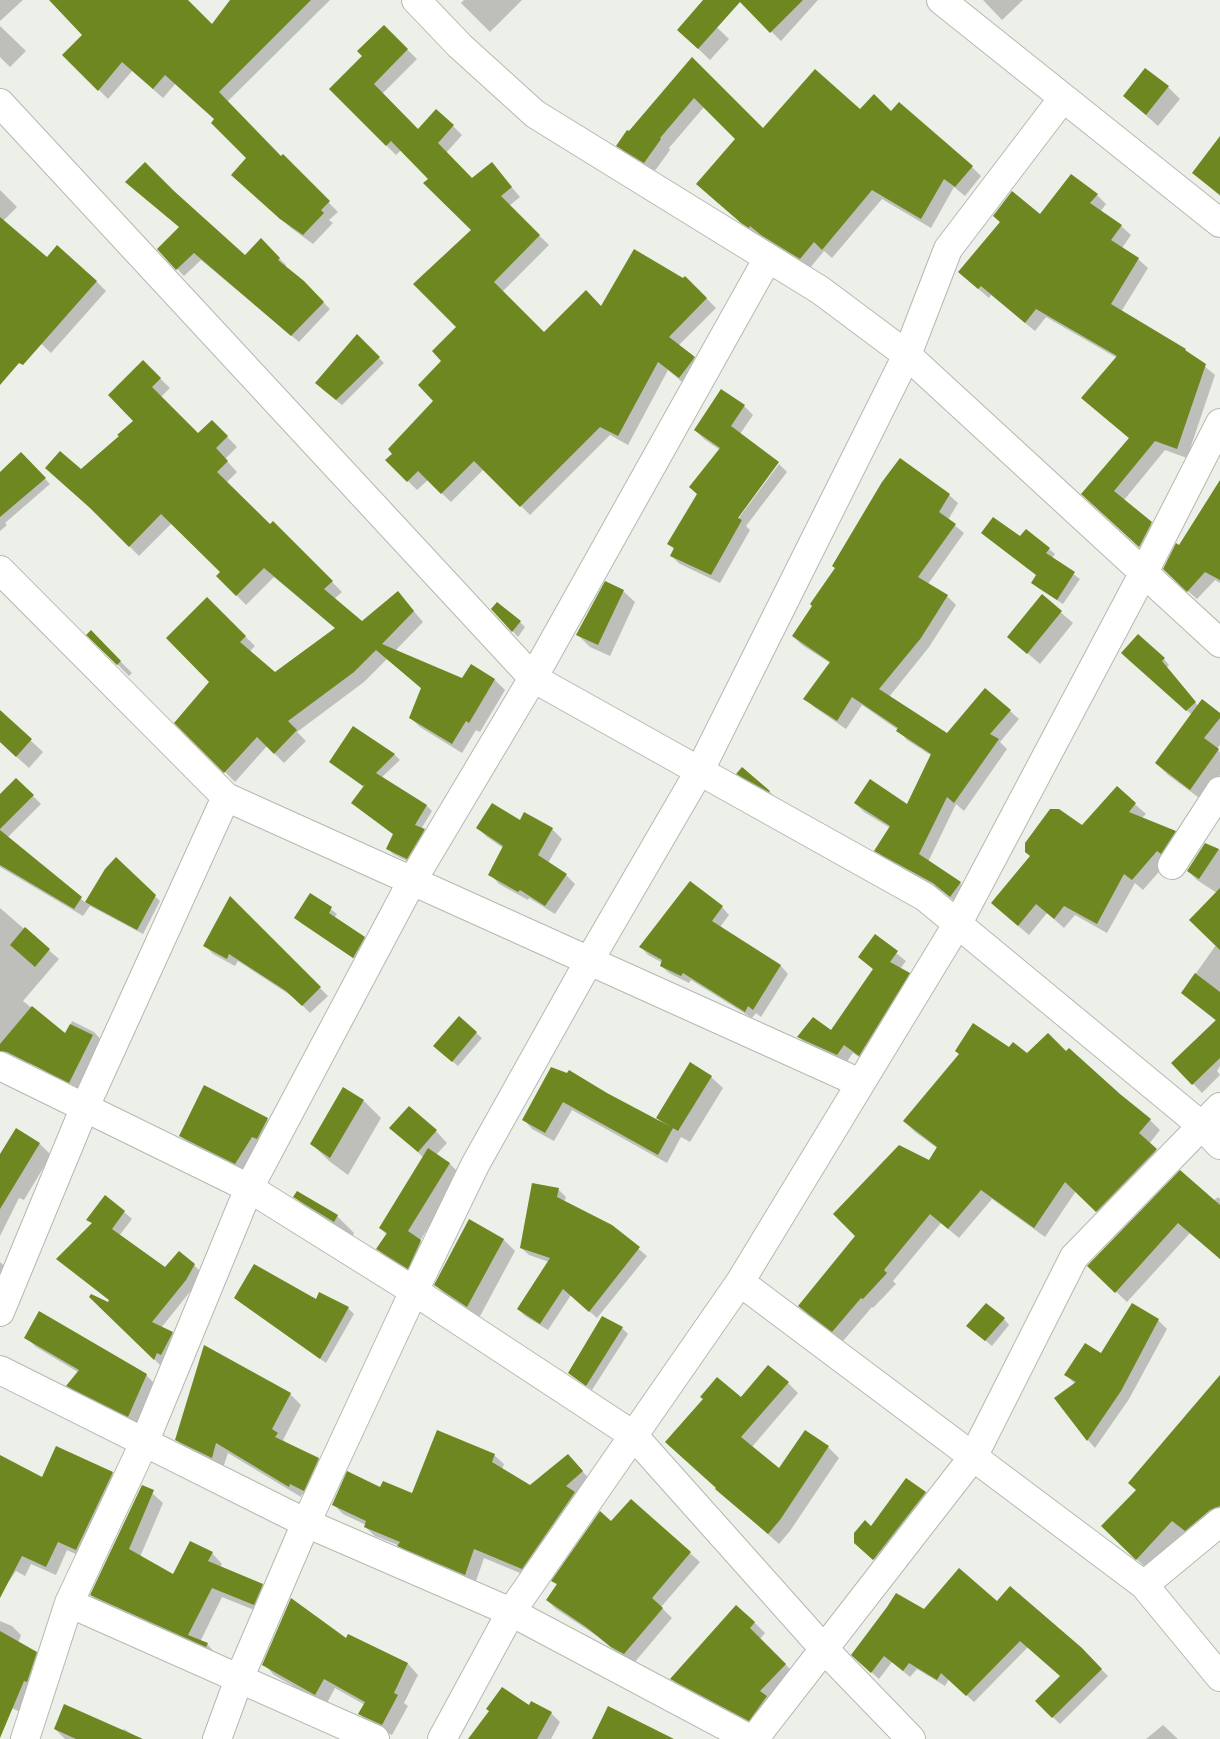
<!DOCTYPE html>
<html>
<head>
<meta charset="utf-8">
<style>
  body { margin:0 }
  canvas { display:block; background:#edefe9 }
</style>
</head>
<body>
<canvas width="1220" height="1739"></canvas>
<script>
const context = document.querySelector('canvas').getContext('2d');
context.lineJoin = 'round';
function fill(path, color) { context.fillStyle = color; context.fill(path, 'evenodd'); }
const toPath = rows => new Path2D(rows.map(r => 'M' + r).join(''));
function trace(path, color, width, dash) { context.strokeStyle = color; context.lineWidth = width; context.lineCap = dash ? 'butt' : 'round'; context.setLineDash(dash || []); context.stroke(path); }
fill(toPath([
  [0,0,23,0,0,21],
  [51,0,186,0,212,26,231,0,330,0,227,102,281,158,283,156,338,212,329,220,333,223,313,244,291,228,242,184,247,158,216,120,176,83,163,98,132,71,108,99,64,55,84,35],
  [464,0,522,0,490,32,461,3],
  [739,0,818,0,781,41],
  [983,0,1023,0,1002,20],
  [697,8,729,39,710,60,690,41],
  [0,26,26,51,10,67,0,57],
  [384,27,417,59,382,94,418,131,453,126,462,135,446,153,472,179,492,164,520,197,509,206,549,245,502,292,544,334,602,308,683,280,685,277,716,308,678,346,703,367,688,387,668,370,628,445,610,435,530,515,484,469,451,502,428,480,417,490,387,460,435,401,443,361,457,327,473,230,429,179,401,150,396,155,330,89,364,56],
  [692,59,763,130,860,110,891,113,972,167,981,176,965,196,954,187,931,228,882,199,832,258,824,251,810,268,772,245,760,235,759,236,752,232,707,193,737,139,704,107,669,148,670,150,654,172,627,155,617,145],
  [1146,70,1168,87,1180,99,1158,126,1124,96],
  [1220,138,1220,196,1193,173],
  [0,190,17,207,3,221,47,259,96,281,106,291,51,353,34,337,0,368],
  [173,192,245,257,261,240,286,265,285,267,303,282,330,309,299,342,201,260,184,276,158,249,180,228],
  [1097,195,1106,204,1100,212,1121,226,1131,235,1122,248,1138,259,1148,268,1121,312,1185,350,1215,375,1187,458,1165,450,1124,500,1161,533,1149,556,1093,504,1130,439,1082,398,1117,358,1046,317,1035,331,991,295,989,298,969,281,1001,223,994,216,1040,216],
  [357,336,384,363,342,405,322,389],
  [143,362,170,388,161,397,198,435,212,421,237,447,225,459,237,472,226,483,270,526,273,522,342,592,334,599,362,623,407,603,423,622,395,651,463,680,471,666,495,680,505,690,480,732,476,730,462,753,420,727,410,717,422,689,387,659,364,682,297,732,306,741,284,763,267,746,235,782,176,723,211,682,207,599,255,646,249,652,275,674,336,629,274,577,246,605,218,576,222,572,172,523,139,556,101,518,81,471,120,436,135,421],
  [744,406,753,415,740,434,733,522,735,523,779,464,787,472,746,526,750,530,720,583,680,564,671,556,675,550,669,544,698,495,720,450,704,439,695,430],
  [21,454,50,484,5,523,7,525,0,531,0,474],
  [1220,482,1220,583,1215,580,1197,599,1173,578,1180,547],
  [949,495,958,503,948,520,964,533,928,584,947,596,956,605,929,647,889,697,948,735,1010,711,1019,719,1000,742,1007,749,964,811,956,804,928,862,960,883,969,892,959,905,943,892,884,859,876,850,890,828,864,812,855,803,908,806,932,756,907,740,898,730,862,705,846,729,814,707,805,698,830,663,802,645,793,636],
  [1026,530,1055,554,1052,558,1080,579,1063,604,1038,588,1033,582,1037,576,1021,537],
  [623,591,635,602,610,656,590,647,578,635],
  [1042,596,1073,623,1040,664,1009,637],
  [492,609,520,622,525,627,518,637],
  [91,632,132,673,129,676,88,635],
  [1128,659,1164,659,1169,665,1167,667,1198,706,1220,714,1220,745,1217,749,1220,752,1220,775,1202,800,1168,775,1156,763,1192,715],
  [0,712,43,752,29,768,0,742],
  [353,728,395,755,400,760,381,778,427,806,432,811,421,829,429,836,413,864,393,854,387,848,394,835,352,803,364,787,331,762],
  [743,768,770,792,780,802,749,785,738,774],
  [16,779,41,804,7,838,86,903,106,870,116,859,160,901,143,934,90,906,83,916,0,867,0,796],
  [1117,788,1146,814,1142,818,1175,832,1185,842,1143,890,1135,883,1107,933,1075,915,1064,928,1047,913,1029,935,1003,913],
  [520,822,552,829,562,839,548,863,566,875,575,884,555,914,529,898,528,900,499,884,490,874,503,848,487,837,478,828],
  [1205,844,1220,850,1220,1066,1217,1071,1220,1075,1202,1093,1173,1063,1216,1021,1182,993,1216,945,1217,893,1197,880,1188,871],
  [311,894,337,914,334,918,364,938,369,944,359,962,301,923,295,917],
  [230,898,328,996,310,1013,296,999,238,961,235,966,213,954,205,946],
  [722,907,729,915,720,927,781,966,788,974,761,1017,756,1013,752,1018,691,980,689,983,669,973,661,966,663,963,648,955,641,947],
  [0,908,59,959,23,1001,66,1035,72,1021,94,1032,103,1042,79,1091,51,1078,33,1058,28,1066,0,1060],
  [875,936,906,961,900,969,909,974,918,982,868,1063,853,1053,846,1063,807,1046,799,1037,831,1032,874,970,859,957],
  [459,1018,482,1038,458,1066,440,1051],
  [1009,1049,1027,1055,1066,1053,1150,1120,1160,1130,1149,1144,1166,1160,1107,1221,1076,1191,1045,1237,992,1199,959,1238,941,1223,893,1281,896,1284,873,1308,872,1307,843,1341,809,1316,799,1306,929,1161,937,1148,915,1132,904,1121],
  [569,1072,663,1125,657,1117,711,1077,723,1088,690,1142,681,1137,667,1163,572,1110,554,1141,532,1129,524,1120],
  [204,1086,267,1119,276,1128,243,1171,189,1144,181,1136],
  [364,1101,381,1118,348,1175,329,1161,312,1144],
  [391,1128,436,1131,447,1143,436,1155,450,1164,461,1175,420,1241,432,1253,419,1279,389,1260,378,1249,387,1235,380,1228,424,1158],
  [16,1130,40,1144,51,1155,24,1200,19,1198,0,1236,0,1156],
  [558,1189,566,1197,564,1202,611,1226,647,1256,597,1318,571,1295,548,1330,525,1316,518,1309,549,1262,529,1255,521,1248],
  [295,1197,337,1216,354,1233,351,1239,312,1214],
  [1218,1197,1220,1199,1220,1259,1190,1233,1127,1302,1089,1266,1213,1201],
  [124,1212,132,1219,119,1236,165,1269,194,1265,201,1272,193,1288,161,1328,172,1333,179,1340,161,1366,91,1297,108,1304,110,1301,58,1259,93,1224,88,1219],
  [469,1221,504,1240,515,1251,479,1318,447,1297,436,1285],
  [0,1262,14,1276,0,1295],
  [235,1298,316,1301,348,1308,354,1314,326,1363,241,1303],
  [40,1313,146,1375,156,1385,138,1426,77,1395,68,1385,78,1372,36,1347,26,1337],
  [1004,1319,1009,1325,992,1346,974,1331],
  [1158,1320,1167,1329,1129,1399,1095,1448,1088,1440,1056,1398,1075,1384,1066,1375],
  [622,1328,628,1334,592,1390,569,1373],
  [205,1346,290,1394,301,1405,283,1440,287,1444,318,1459,329,1470,315,1501,302,1494,301,1497,228,1453,223,1468,187,1451,176,1439],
  [788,1383,798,1393,752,1447,779,1469,805,1432,828,1447,839,1458,790,1531,779,1544,717,1489,741,1399],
  [1220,1389,1220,1527,1151,1573,1117,1540,1137,1490],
  [494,1455,504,1464,502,1469,531,1487,568,1455,592,1482,532,1578,484,1558,475,1584,408,1555,400,1546,375,1536,365,1527,366,1525,343,1514,333,1504,381,1489,413,1495],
  [0,1456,42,1479,112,1473,122,1482,86,1559,67,1550,56,1575,31,1564,25,1576,16,1571,0,1594],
  [152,1493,163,1503,140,1557,174,1576,212,1553,222,1564,220,1568,262,1585,273,1595,264,1614,222,1597,200,1642,207,1644,217,1655,102,1605,91,1595],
  [925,1493,931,1498,879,1564,861,1548,871,1528],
  [631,1501,700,1562,661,1607,672,1618,634,1663,621,1656,597,1636,556,1609,547,1600,557,1585,553,1581,612,1523],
  [997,1603,1081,1649,1108,1676,1060,1724,1036,1701,1061,1676,1028,1647,974,1702,949,1679,945,1686,917,1669,910,1677,892,1662,879,1679,860,1662,924,1611],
  [0,1621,12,1626,21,1635,18,1643,36,1653,45,1662,23,1713,0,1703],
  [754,1622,765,1633,760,1639,796,1675,760,1730,682,1689,672,1679],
  [349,1635,408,1664,418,1675,404,1703,408,1706,392,1735,370,1724,359,1714,365,1705,335,1688,326,1705,274,1675,264,1664,347,1640],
  [530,1707,551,1713,560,1722,551,1739,469,1739],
  [1163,1725,1178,1739,1146,1739],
  [55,1729,122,1731,124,1729,140,1739,65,1739]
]), '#0003');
fill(toPath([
  [49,0,188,0,212,24,230,0,311,0,219,92,281,156,283,154,330,201,321,210,324,213,303,235,280,219,231,175,246,158,211,123,214,119,165,75,153,89,122,62,98,91,62,55,82,35],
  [703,0,803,0,770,33,740,2,698,49,677,30],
  [384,25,408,49,374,84,418,129,436,109,454,125,438,143,472,178,492,162,512,187,501,196,540,235,494,282,544,332,586,290,601,306,634,249,683,278,685,276,707,298,669,337,695,357,679,378,658,362,618,436,600,427,520,507,474,461,441,494,418,471,407,482,385,460,392,454,388,449,433,401,418,385,441,361,432,351,456,327,413,284,471,230,423,183,428,179,391,141,386,146,329,89,362,56,357,51],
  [692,57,763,128,815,69,860,109,874,94,891,111,899,102,973,166,955,187,944,179,921,219,872,190,822,250,814,242,800,259,761,235,750,226,749,228,741,223,696,184,735,139,694,98,660,138,661,139,644,163,616,146,627,130,629,131],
  [1145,68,1169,86,1146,115,1123,96],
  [1220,136,1220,195,1192,173],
  [145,162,174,191,245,255,261,238,280,258,278,260,304,281,324,302,291,336,194,253,176,270,157,249,179,227,125,182],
  [1071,174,1098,194,1090,203,1122,225,1111,240,1139,258,1111,304,1186,349,1185,350,1206,364,1177,449,1155,441,1114,491,1152,522,1139,547,1081,494,1129,438,1081,398,1117,356,1036,309,1025,323,981,286,978,289,958,272,1000,222,993,216,1012,191,1040,214],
  [0,217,47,257,57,245,97,281,23,365,19,363,0,385],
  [357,334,380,357,336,400,315,383],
  [143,360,161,378,152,387,198,433,212,420,228,436,216,448,228,461,217,472,270,524,273,521,333,581,324,589,362,621,398,591,414,611,382,644,462,678,471,664,495,679,469,723,466,721,452,744,409,718,421,688,376,650,354,672,288,721,297,730,274,754,257,737,224,773,174,723,209,682,166,638,207,597,246,636,240,642,275,672,335,628,264,568,236,596,216,576,220,572,161,514,129,547,90,508,45,468,60,451,81,469,119,436,117,435,133,421,108,395],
  [721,389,745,405,731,426,779,462,738,518,742,520,711,575,670,556,674,548,667,544,697,494,689,487,720,448,694,430],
  [21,452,46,478,0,517,0,472],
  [900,458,950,494,939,512,956,524,918,577,948,595,921,638,879,689,947,733,985,688,1011,710,990,734,999,739,954,803,947,797,919,854,961,882,950,897,933,883,874,851,890,826,854,803,870,779,907,804,931,754,896,731,898,728,852,697,837,721,803,699,830,662,792,636,812,606,810,604,835,568,832,566,882,482],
  [1220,480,1220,580,1205,572,1187,592,1163,569,1176,543,1179,545],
  [993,517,1020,536,1026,529,1050,548,1046,553,1075,572,1057,600,1031,583,1036,575,981,533],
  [605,581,624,590,598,645,576,635],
  [1042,594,1062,611,1027,654,1007,637],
  [497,602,521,621,512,632,491,609],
  [91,630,121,661,117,665,86,635],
  [1138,634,1165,658,1162,661,1196,702,1186,711,1121,653],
  [1202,699,1220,713,1220,718,1204,738,1219,749,1190,790,1155,763],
  [0,710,32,739,16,757,0,742],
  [353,726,395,754,376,773,427,805,415,825,425,829,407,859,386,849,393,834,351,803,366,783,363,786,329,762],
  [742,767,770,791,769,792,736,774],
  [16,778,34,795,0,829,0,794],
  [1117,786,1136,803,1129,812,1176,831,1161,854,1157,851,1132,880,1124,874,1097,924,1064,906,1054,919,1036,904,1018,926,991,903,1030,856,1025,852,1025,843,1050,809,1059,809,1082,825],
  [492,803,520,820,524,812,553,828,538,855,567,874,545,906,520,890,518,892,488,875,503,846,476,828],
  [0,830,82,897,74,909,0,865],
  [1205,843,1219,849,1199,879,1187,871],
  [116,857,156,895,137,930,85,902,105,869],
  [690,881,723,906,712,921,781,965,753,1010,748,1006,745,1012,683,973,681,976,660,966,662,960,639,947],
  [1220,888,1220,950,1189,920],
  [310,893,332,907,329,913,365,937,353,958,294,918],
  [230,896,321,987,302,1006,286,991,229,954,227,959,203,946],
  [25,927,50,949,35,967,10,945],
  [875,934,898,951,890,962,910,973,859,1056,844,1045,837,1055,797,1037,813,1017,831,1030,873,969,858,957],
  [1195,973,1220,992,1220,1058,1192,1085,1171,1063,1216,1020,1181,993],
  [32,1006,65,1033,70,1024,93,1035,69,1083,7,1052,0,1051,0,1044],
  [459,1016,477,1032,452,1062,433,1046],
  [973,1023,1009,1047,1013,1042,1027,1053,1048,1033,1066,1051,1069,1048,1120,1094,1151,1119,1139,1133,1157,1149,1096,1212,1065,1182,1034,1228,981,1190,948,1229,930,1214,884,1270,887,1273,863,1299,861,1298,832,1332,798,1306,855,1236,833,1214,899,1145,929,1160,937,1147,903,1121,959,1054,955,1051],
  [690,1062,712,1076,678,1131,656,1118],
  [551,1067,567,1073,569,1070,607,1093,673,1128,658,1155,563,1102,545,1133,522,1120],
  [204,1085,268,1118,257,1139,252,1137,235,1164,179,1136],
  [343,1087,364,1100,330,1158,310,1144],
  [409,1106,437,1130,418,1152,389,1128],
  [16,1128,40,1143,0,1209,0,1154],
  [428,1148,450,1163,408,1231,421,1240,408,1269,376,1249,387,1233,379,1228],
  [1180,1170,1220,1205,1220,1259,1178,1223,1115,1293,1087,1266],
  [532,1183,559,1188,557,1197,612,1225,640,1247,589,1312,563,1289,540,1324,517,1309,550,1258,520,1248],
  [297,1191,338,1215,334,1222,293,1197],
  [105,1195,125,1211,112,1229,165,1267,179,1251,195,1264,186,1280,152,1322,173,1332,161,1355,157,1353,154,1360,89,1297,91,1294,108,1302,109,1300,56,1259,92,1223,86,1220],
  [469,1219,504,1239,467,1307,434,1285],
  [254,1264,316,1299,319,1292,349,1307,320,1359,234,1298],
  [986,1303,1005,1318,985,1341,966,1326],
  [1132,1303,1159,1319,1121,1391,1087,1441,1054,1398,1076,1382,1064,1375,1085,1343,1101,1353],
  [39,1311,147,1374,128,1417,66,1386,79,1370,24,1338],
  [602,1316,623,1327,586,1386,568,1373],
  [204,1345,291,1393,272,1429,278,1433,275,1437,319,1458,304,1491,290,1484,289,1487,216,1443,212,1458,175,1440],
  [768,1365,789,1382,741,1437,779,1468,805,1430,829,1446,780,1520,768,1534,715,1489,716,1488,665,1442,703,1399,700,1397,717,1377,741,1397],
  [1220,1375,1220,1506,1210,1510,1185,1531,1172,1521,1136,1560,1101,1526,1136,1490,1128,1483],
  [437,1430,495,1454,492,1462,530,1485,568,1454,583,1471,566,1486,575,1492,522,1569,474,1549,465,1575,397,1546,400,1542,364,1527,366,1521,332,1505,347,1471,380,1487,383,1481,412,1493],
  [56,1446,113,1472,76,1550,58,1542,46,1567,22,1556,0,1598,0,1455,42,1477],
  [906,1478,926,1492,873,1560,854,1543,854,1533,865,1520,871,1526],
  [142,1485,154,1490,129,1549,173,1574,190,1541,213,1552,208,1561,263,1584,254,1605,212,1588,188,1635,208,1643,206,1647,90,1595],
  [631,1499,691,1552,652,1598,663,1608,624,1654,611,1647,586,1627,546,1600,557,1584,551,1581,600,1511,611,1521],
  [959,1568,997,1601,1010,1586,1082,1648,1102,1669,1052,1718,1035,1701,1060,1676,1020,1641,966,1696,941,1673,937,1680,909,1663,903,1671,884,1656,871,1673,851,1655,887,1607,896,1593,924,1609],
  [291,1598,346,1638,348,1634,408,1663,394,1693,398,1695,382,1725,358,1714,365,1702,324,1679,315,1695,262,1665],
  [736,1605,755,1622,750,1628,786,1664,760,1691,767,1696,749,1721,670,1679],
  [0,1631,37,1652,27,1682,24,1681,0,1738],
  [502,1687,529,1705,531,1701,552,1712,537,1739,468,1739,489,1711,486,1709],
  [64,1704,143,1739,76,1739,54,1729],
  [608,1706,674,1739,592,1739]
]), '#6e8721');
const minor = toPath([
  [416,0,460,46,535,114,820,290,907,355,1220,643],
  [941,0,1220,223],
  [0,103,533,678,925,897,1202,1126,1220,1145],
  [0,570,226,797,860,1083],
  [1172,865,1220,791],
  [0,1066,249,1188,414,1291,633,1435,824,1649,911,1739],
  [740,1282,1144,1585,1220,1677],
  [0,1312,84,1109,226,797],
  [0,1370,306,1523,511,1612,750,1739],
  [1144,1585,1220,1522],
  [69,1603,375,1739],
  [25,1739,69,1603,144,1443,249,1188,412,881,533,678,768,258],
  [217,1739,239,1679,306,1523,414,1291,475,1165,589,961,700,770,907,355,948,249,1063,98],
  [442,1739,511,1612,740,1282,958,923,1144,572,1220,423],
  [754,1739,973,1457,1074,1257,1220,1107]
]);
trace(minor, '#b6b8b2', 30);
trace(minor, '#fff', 28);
</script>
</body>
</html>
